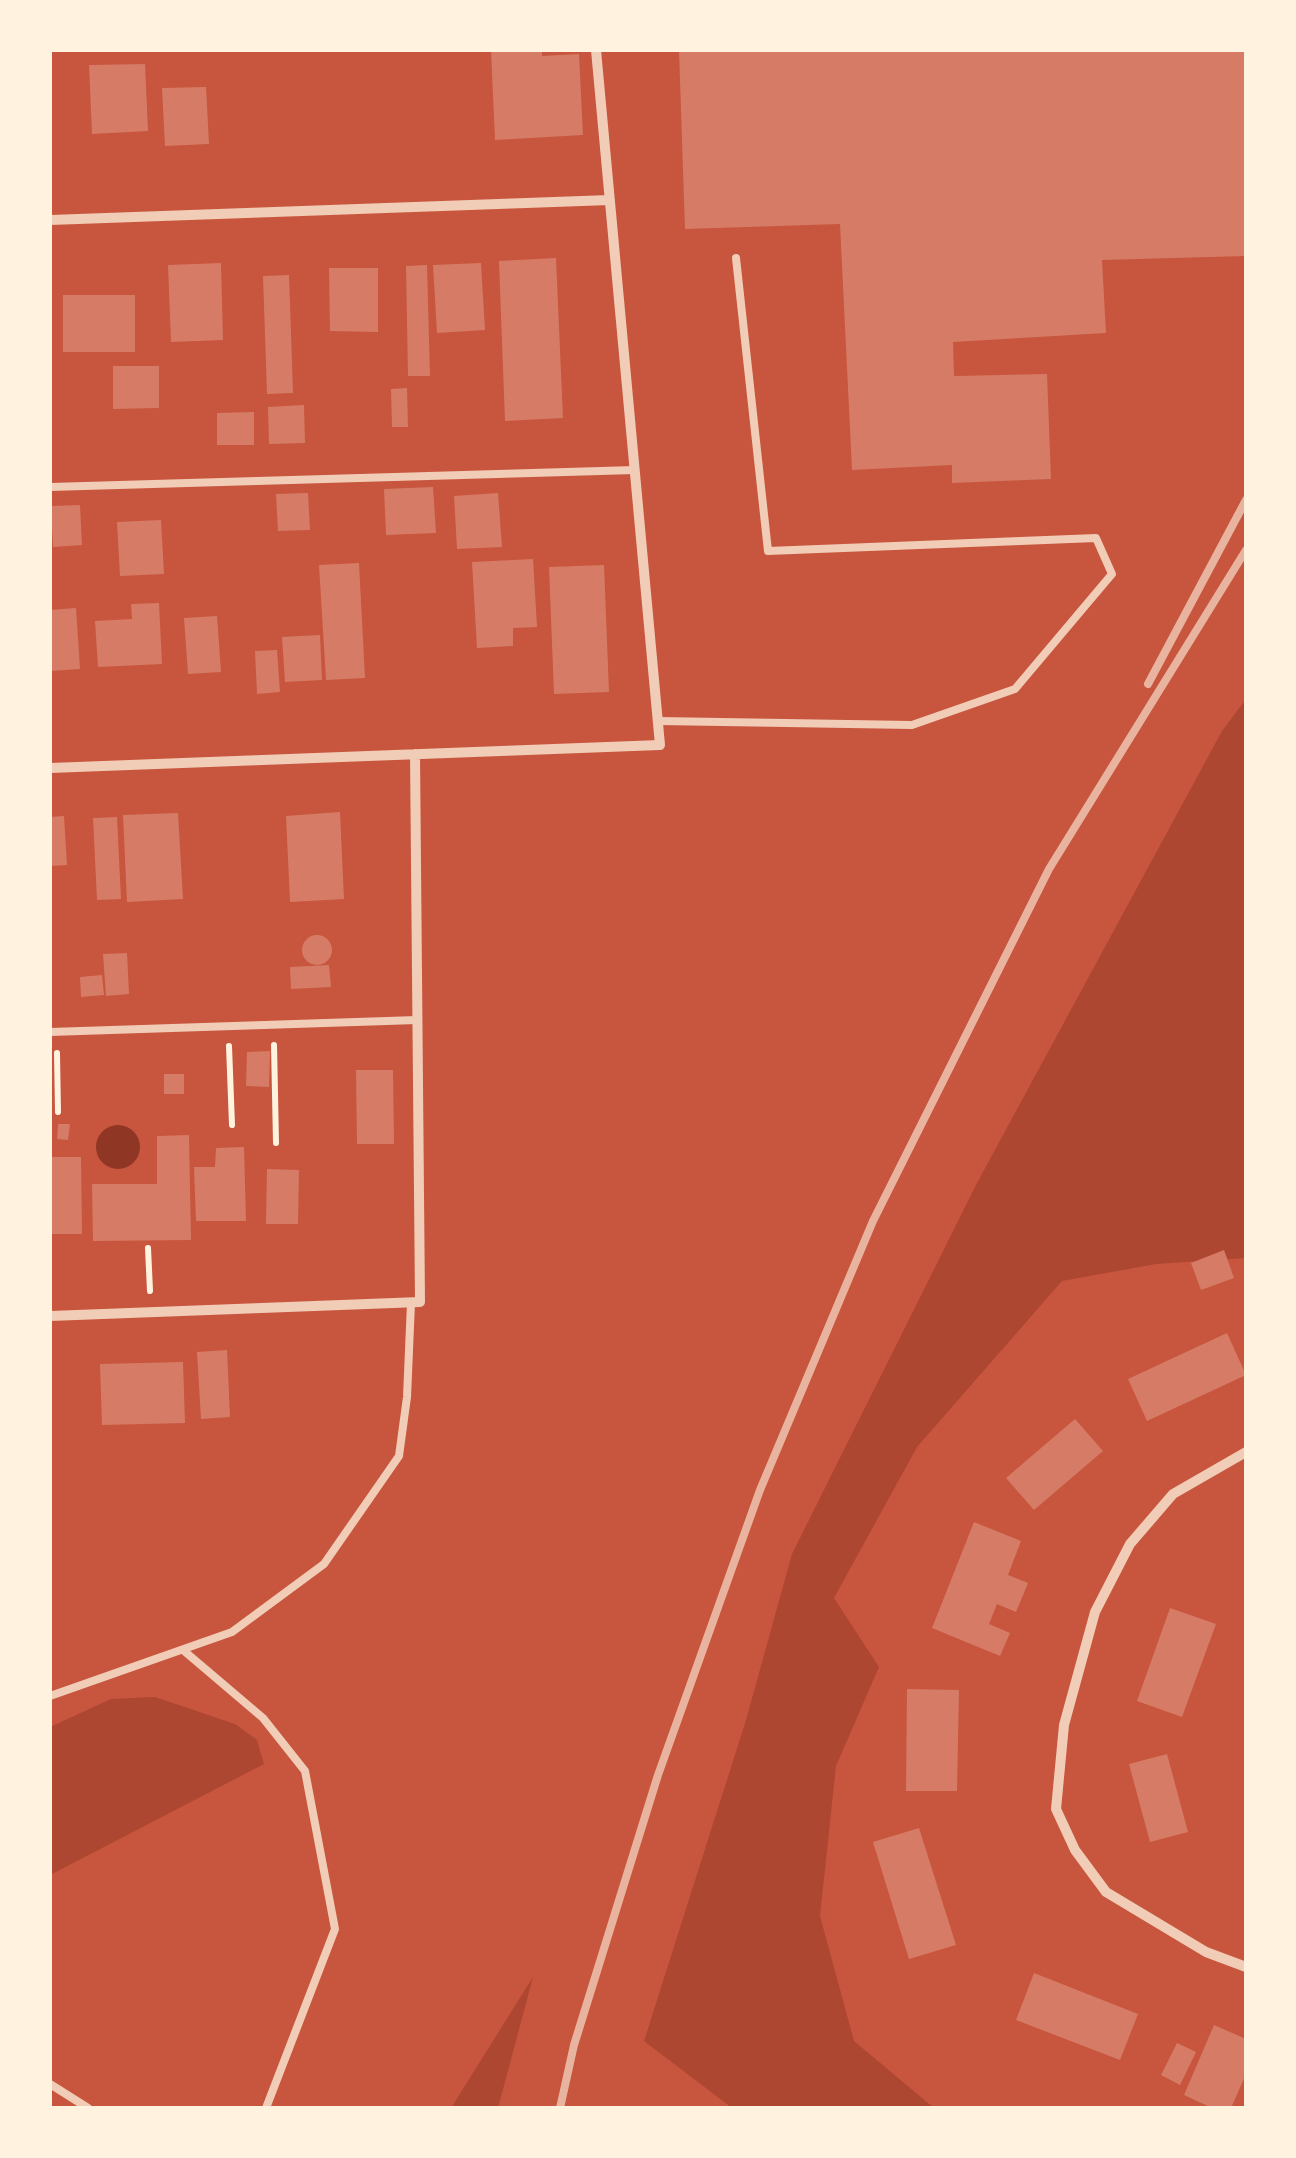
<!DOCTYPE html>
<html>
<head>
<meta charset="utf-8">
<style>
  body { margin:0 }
  #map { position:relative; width:1296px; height:2158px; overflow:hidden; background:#c8553d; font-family:Barlow,sans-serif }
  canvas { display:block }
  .frame { position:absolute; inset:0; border:52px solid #fff3e0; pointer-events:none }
</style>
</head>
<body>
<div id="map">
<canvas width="1296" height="2158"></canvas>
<div class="frame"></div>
</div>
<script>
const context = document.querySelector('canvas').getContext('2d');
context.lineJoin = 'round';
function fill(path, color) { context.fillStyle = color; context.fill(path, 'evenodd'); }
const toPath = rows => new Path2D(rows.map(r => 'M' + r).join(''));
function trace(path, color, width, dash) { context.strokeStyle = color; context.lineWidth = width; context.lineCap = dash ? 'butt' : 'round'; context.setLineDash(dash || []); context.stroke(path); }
fill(toPath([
  [1246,699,1246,1258,1156,1264,1062,1281,917,1447,834,1598,879,1667,836,1766,820,1916,854,2041,934,2108,732,2108,644,2041,746,1720,792,1554,977,1183,1222,731],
  [155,1697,235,1724,257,1740,264,1764,50,1875,50,1727,111,1699],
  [533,1977,498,2108,451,2108]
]), '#ae4732');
fill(toPath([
  '96 1147a22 22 0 1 1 44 0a22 22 0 1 1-44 0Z'
]), '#8f3625');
fill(toPath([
  [491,50,542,50,542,56,579,54,583,135,495,140],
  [679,50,1246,50,1246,256,1102,260,1106,333,953,342,954,376,1047,374,1051,479,952,483,952,465,852,470,840,224,685,229],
  [145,64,148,131,92,134,89,65],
  [206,87,209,144,165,146,162,88],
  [556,258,563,418,505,421,499,261],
  [221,263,223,340,171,342,168,265],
  [481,263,485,330,437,333,433,265],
  [427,265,430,376,408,376,406,266],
  [329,268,378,268,378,332,330,331],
  [289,275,293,393,267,394,263,276],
  [63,295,135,295,135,352,63,352],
  [113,366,159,366,159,408,113,409],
  [407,388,408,427,392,427,391,389],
  [304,405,305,443,269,444,268,407],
  [254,412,254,445,217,445,217,413],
  [433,487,436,533,386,535,384,489],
  [308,493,310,530,278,531,276,494],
  [498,493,502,547,457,549,454,496],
  [80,505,82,545,53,547,51,506],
  [161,520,164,574,120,576,117,522],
  [533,559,537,627,513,628,513,646,477,648,472,562],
  [359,563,365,678,326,680,319,565],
  [604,565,609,692,554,694,549,567],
  [159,603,162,664,98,667,95,621,132,619,131,604],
  [76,608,80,669,50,671,50,610],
  [217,616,221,672,188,674,184,618],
  [320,635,322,680,285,682,282,637],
  [277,650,280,692,257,694,255,651],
  [340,812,344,899,290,902,286,816],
  [178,813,183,899,127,902,123,815],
  [64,816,67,865,50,866,50,817],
  [117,817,121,899,97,900,93,818],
  '302 950a15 15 0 1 1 30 0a15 15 0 1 1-30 0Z',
  [127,953,129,994,106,996,103,954],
  [329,965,331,987,291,989,290,967],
  [102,975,104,995,81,997,80,977],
  [270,1051,269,1087,246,1086,247,1052],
  [356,1070,393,1070,394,1144,357,1144],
  [164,1074,184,1074,184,1094,164,1094],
  [58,1124,70,1124,68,1140,57,1139],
  [189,1135,191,1240,93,1241,92,1184,157,1184,157,1136],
  [244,1147,246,1221,196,1221,194,1167,215,1167,216,1148],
  [50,1157,81,1157,82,1234,50,1234],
  [267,1169,299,1170,298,1224,266,1224],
  [1224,1250,1234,1278,1201,1290,1191,1263],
  [1227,1333,1246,1375,1147,1421,1128,1379],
  [227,1350,230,1417,201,1419,197,1352],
  [183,1362,185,1423,102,1425,100,1364],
  [1075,1419,1103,1451,1034,1510,1006,1478],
  [974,1522,1021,1541,1008,1575,1028,1583,1016,1612,997,1604,989,1624,1010,1633,1000,1656,932,1628],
  [1170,1608,1216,1624,1182,1717,1137,1701],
  [907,1689,959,1690,957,1791,906,1791],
  [1167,1754,1188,1832,1150,1842,1129,1764],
  [919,1828,956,1945,909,1959,873,1842],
  [1034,1973,1138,2014,1120,2060,1016,2020],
  [1214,2025,1246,2039,1246,2074,1231,2108,1212,2108,1184,2095],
  [1177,2043,1196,2052,1180,2085,1161,2075]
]), '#d67c66');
trace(toPath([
  [274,1045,276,1143],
  [229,1046,232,1125],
  [57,1053,58,1112],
  [148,1248,150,1291]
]), '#fff3e0', 6);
trace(toPath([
  [50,487,635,470],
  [658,721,912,725,1015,689,1112,574,1096,538,768,551,736,258],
  [50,1032,417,1020],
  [183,1650,263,1718,305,1771,335,1929,266,2108],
  [50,1696,232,1632,324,1564,399,1456,407,1397,411,1303],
  [50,2084,88,2108]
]), '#f1ccb7', 8);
trace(toPath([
  [50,220,610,200],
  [50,768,660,745,596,50],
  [50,1316,420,1302,415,754],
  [1246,1452,1173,1494,1130,1544,1095,1612,1064,1725,1056,1809,1075,1850,1106,1892,1206,1952,1246,1967]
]), '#f1ccb7', 10);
trace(toPath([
  [1148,684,1246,500],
  [560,2108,574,2045,658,1775,760,1490,873,1221,1049,869,1246,550]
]), '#e9b49f', 8);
</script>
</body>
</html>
